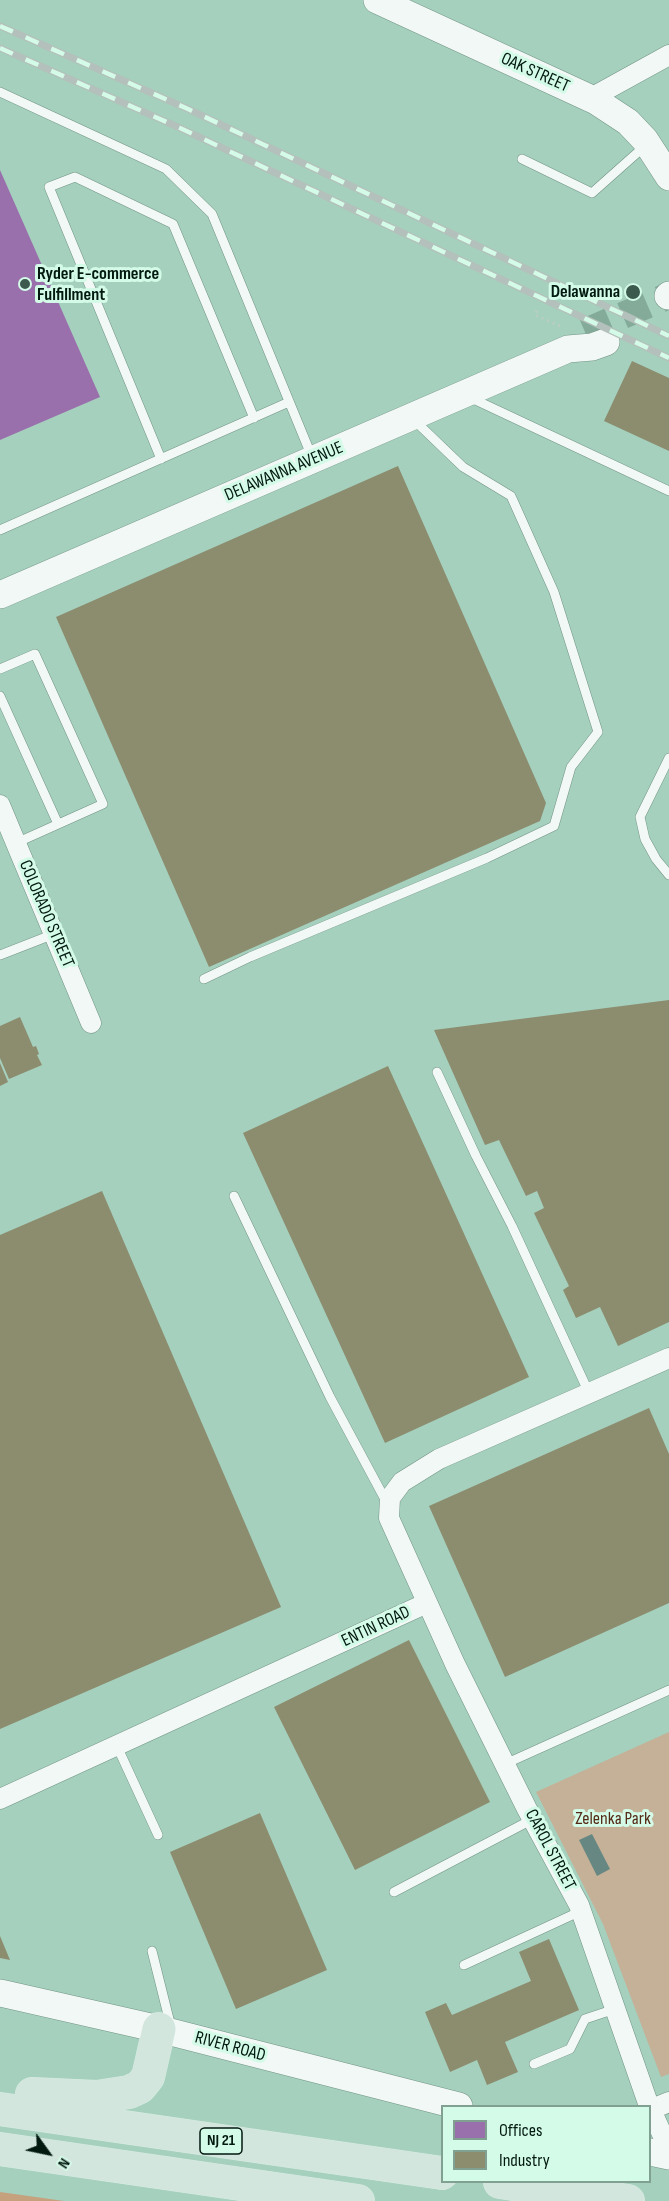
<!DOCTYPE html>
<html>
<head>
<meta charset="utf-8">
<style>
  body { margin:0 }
  #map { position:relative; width:669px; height:2201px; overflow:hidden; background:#a5d0bd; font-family:"Sofia Sans Condensed",sans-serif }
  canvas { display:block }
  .legend { position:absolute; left:441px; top:2105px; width:210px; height:78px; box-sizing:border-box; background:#d4fae8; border:2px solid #80a092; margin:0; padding:8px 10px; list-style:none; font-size:18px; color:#021910 }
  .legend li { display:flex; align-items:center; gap:12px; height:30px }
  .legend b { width:30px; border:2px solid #80a092 }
  .north { position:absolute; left:18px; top:2123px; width:60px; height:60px; -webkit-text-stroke:4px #d4fae8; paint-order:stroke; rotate:123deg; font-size:16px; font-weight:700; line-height:24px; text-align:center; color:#021910 }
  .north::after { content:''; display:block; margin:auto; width:21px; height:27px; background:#021910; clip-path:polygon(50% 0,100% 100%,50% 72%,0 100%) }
</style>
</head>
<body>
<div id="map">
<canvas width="669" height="2201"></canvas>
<ul class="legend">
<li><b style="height:16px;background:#9970ab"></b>Offices</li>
<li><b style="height:16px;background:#8c8c6e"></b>Industry</li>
</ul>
<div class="north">N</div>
</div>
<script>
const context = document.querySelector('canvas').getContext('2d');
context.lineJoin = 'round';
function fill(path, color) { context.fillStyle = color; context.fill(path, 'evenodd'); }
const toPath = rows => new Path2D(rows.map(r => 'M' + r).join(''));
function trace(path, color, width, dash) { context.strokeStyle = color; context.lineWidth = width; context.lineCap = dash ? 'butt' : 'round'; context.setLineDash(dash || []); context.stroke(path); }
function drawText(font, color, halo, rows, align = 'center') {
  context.font = font + ' "Sofia Sans Condensed",sans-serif'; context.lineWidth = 6; context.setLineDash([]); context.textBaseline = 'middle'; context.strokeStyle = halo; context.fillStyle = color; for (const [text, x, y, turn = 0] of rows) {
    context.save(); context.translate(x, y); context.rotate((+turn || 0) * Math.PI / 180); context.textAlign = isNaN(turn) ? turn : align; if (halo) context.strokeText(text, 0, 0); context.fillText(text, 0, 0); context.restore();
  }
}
fill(toPath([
  [669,1732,669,2074,661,2077,603,1924,536,1792]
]), '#c4b198');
fill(toPath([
  [0,2192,64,2201,0,2201]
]), '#c5a17e');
fill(toPath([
  [0,170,100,397,0,440]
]), '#9970ab');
fill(toPath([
  [632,361,669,378,669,451,604,421],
  [398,466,546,803,540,821,209,967,56,617],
  [669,1000,669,1322,618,1346,600,1307,576,1318,563,1290,569,1286,534,1213,544,1208,537,1191,526,1196,499,1140,485,1145,434,1030],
  [20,1017,33,1047,36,1046,39,1054,37,1055,42,1065,9,1079,0,1058,0,1026],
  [0,1063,8,1082,0,1086],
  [388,1066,529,1377,385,1443,243,1133],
  [102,1191,281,1607,0,1729,0,1235],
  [649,1408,669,1454,669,1603,505,1677,429,1506],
  [409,1640,490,1802,355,1870,274,1707],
  [260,1813,327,1970,236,2009,170,1852],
  [0,1936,10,1960,0,1958],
  [549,1939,579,2010,505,2042,518,2072,487,2085,477,2060,450,2072,425,2012,446,2003,452,2015,531,1981,519,1952]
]), '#8c8c6e');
fill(toPath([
  [592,1834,610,1869,597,1876,579,1840]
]), '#678783');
trace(toPath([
  [585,332,668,296]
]), '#84ab9a', 27, [27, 14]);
const lane = toPath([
  [0,92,166,169,212,214,312,457],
  [522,159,592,193,646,145],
  [469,397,669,491],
  [161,459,49,187,75,177,173,224,254,418],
  [0,530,289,402],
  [0,669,35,654,103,804,16,843],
  [0,696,58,824],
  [669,758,640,817,645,839,656,859,669,875],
  [0,955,54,934],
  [204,979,250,957,487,858,554,826,571,767,598,732,554,592,511,496,463,467,413,419],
  [437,1072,476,1156,512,1226,589,1393],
  [234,1196,330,1397,387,1503],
  [116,1744,158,1835],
  [505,1764,669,1690],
  [394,1892,533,1819],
  [152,1951,171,2027],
  [464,1965,581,1911],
  [534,2064,570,2049,585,2019,615,2009]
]);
const street = toPath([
  [591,98,669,55],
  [0,805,91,1023],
  [0,1799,427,1603],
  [649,2106,579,1905,527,1809,455,1664,389,1518,390,1498,402,1482,439,1459,669,1358],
  [650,2108,669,2149],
  [650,2110,669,2102]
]);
const secondary = toPath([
  [377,0,596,101,628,122,645,140,669,177],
  [668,296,669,295],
  [0,595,568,349,592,347,606,342],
  [0,1993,159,2029,459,2106],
  [650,2152,669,2156]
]);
const highway = toPath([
  [32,2094,97,2097,129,2092,140,2087,148,2077,159,2029],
  [0,2109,442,2173],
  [0,2149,358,2201],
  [500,2182,628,2201]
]);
trace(lane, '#719486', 10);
trace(street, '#719486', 21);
trace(secondary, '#719486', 28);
trace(highway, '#d6eae1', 34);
trace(toPath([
  [537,311,535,315,562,327]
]), '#becdc6', 3, [1.5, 4.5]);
trace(lane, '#f2f8f5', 9);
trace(street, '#f2f8f5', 20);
trace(secondary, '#f2f8f5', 27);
trace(highway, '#d3e6de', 33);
const rail = toPath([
  [0,26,188,109,669,336],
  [0,48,180,128,669,358]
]);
trace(rail, '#b4c0bb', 7);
trace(rail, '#d4fae8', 4.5, [14]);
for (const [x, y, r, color] of [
  [25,284,6,"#3b594d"],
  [633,292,8,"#3b594d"]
]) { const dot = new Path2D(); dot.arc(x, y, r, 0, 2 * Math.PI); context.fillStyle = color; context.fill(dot); trace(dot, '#d4fae8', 2); }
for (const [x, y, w] of [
  [221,2141,42]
]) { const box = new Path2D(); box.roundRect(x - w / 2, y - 13, w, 26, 4.5); context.fillStyle = '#d4fae8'; context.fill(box); trace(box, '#021910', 1.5); }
drawText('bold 16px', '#021910', null, [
  ["NJ 21",221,2141]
]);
drawText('18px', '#021910', '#d4fae8', [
  ["OAK STREET",535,73,24],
  ["DELAWANNA AVENUE",284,472,-23],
  ["COLORADO STREET",46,914,67],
  ["ENTIN ROAD",376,1627,-25],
  ["CAROL STREET",550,1850,62],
  ["RIVER ROAD",230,2047,15]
]);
drawText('bold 18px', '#021910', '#d4fae8', [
  ["Ryder E-commerce",37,274],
  ["Fulfillment",37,295],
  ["Delawanna",620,292,"right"]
], 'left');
drawText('18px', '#532a16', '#d4fae8', [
  ["Zelenka Park",613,1819]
]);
</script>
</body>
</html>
